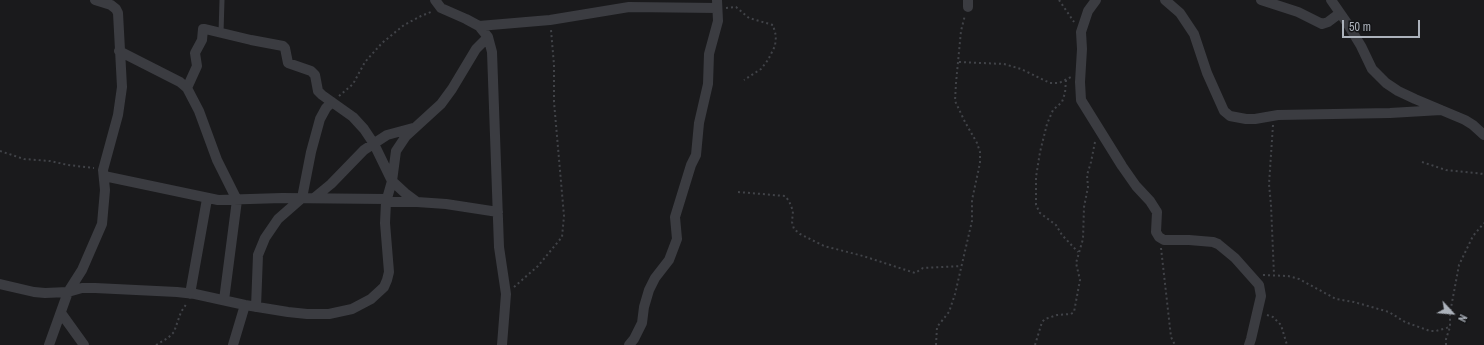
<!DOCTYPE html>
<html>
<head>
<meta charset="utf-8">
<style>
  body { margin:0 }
  #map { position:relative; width:1484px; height:345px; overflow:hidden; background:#1a1a1c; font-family:"Archivo Narrow",sans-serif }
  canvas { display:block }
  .north { position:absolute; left:1432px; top:293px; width:40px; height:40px; -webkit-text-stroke:3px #141517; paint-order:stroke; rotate:116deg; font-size:11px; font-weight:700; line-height:16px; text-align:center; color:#acb2bb }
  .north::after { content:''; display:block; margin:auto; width:14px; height:18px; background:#acb2bb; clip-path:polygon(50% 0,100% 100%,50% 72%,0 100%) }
  .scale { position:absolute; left:1342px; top:20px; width:78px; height:18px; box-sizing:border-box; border:2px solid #acb2bb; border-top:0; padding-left:5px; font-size:12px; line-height:14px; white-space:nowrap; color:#acb2bb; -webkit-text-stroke:3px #141517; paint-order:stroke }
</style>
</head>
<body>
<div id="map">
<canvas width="1484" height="345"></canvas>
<div class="north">N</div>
<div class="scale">50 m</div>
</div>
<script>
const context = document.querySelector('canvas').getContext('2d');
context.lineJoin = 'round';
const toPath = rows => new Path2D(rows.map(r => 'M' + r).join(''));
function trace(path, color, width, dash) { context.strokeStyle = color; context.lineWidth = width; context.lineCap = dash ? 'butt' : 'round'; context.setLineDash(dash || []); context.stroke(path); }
trace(toPath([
  [1059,0,1074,22],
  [726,8,736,7,749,18,773,25,776,36,775,46,768,60,761,69,744,80],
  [959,62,1004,64,1021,69,1050,83,1059,83,1071,77],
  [1066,80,1065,93,1062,102,1053,110,1047,124,1040,152,1036,177,1036,205,1040,213,1056,225,1062,235,1078,252],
  [339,96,353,84,365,62,382,43,404,25,421,16,431,12],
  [1273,125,1269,184,1271,205,1274,275],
  [0,151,24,159,50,161,68,165,94,168],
  [1422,162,1446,170,1484,174],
  [738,192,785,196,789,201,793,211,792,222,794,229,800,234,824,246,863,256,915,273,923,268,961,266],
  [1161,248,1171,337,1175,345],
  [1263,275,1288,276,1299,279,1336,299,1354,302,1389,312,1405,322,1430,331,1436,331,1450,327],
  [514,287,538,266,562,237,564,216,554,102,554,65,551,30],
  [1267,315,1273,317,1281,325,1287,345],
  [156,345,168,338,174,332,181,312,187,303],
  [936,345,937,327,949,312,955,294,972,221,972,200,980,163,980,152,977,143,965,122,955,101,956,83,961,31,965,15],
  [1035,345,1042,322,1045,319,1057,315,1071,314,1074,312,1080,280,1076,263,1083,239,1084,207,1088,187,1087,175,1091,162,1095,142],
  [1446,345,1446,339,1450,327,1450,313,1459,265,1473,236,1484,223]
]), '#414348', 2, [2, 3]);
trace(toPath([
  [221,33,222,0]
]), '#3b3c41', 5);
trace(toPath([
  [435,0,441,8,466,19,479,26,488,37,492,52,499,247,506,294,502,345],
  [968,0,968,7],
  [1096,0,1088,11,1081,32,1082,49,1080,82,1081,100,1122,166,1136,186,1150,201,1157,212,1156,232,1159,237,1164,240,1189,240,1213,242,1218,244,1235,258,1259,285,1261,296,1251,339,1249,345],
  [1165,0,1180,13,1194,34,1207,73,1224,111,1230,116,1246,119,1255,119,1278,115,1390,113,1441,110],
  [1261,0,1298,12,1322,24,1328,22,1340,13],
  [1331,0,1347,23,1361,46,1372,69,1386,83,1398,91,1415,99,1465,120,1473,125,1484,135],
  [479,26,550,20,629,7,717,8],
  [119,51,180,82,187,88,199,111,217,160,237,200,224,300],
  [187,88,197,66,195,53,202,40,203,29,205,29,251,40,283,46,285,48,288,63,311,71,315,75,318,91,322,95,353,117,364,129,374,144,392,181,405,193,417,202],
  [104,176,218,200,282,198,386,199],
  [314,198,331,184,364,150,387,135,413,128],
  [386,202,417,202,446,204,498,212],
  [0,284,34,292,45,293,68,292,82,288,95,288,177,292,195,294,245,305,288,312,307,314,329,314,352,309,371,299,384,287,387,280,389,272,385,223,386,202,392,181,396,151,406,136,441,104,452,89,476,49,488,37],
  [190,294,207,199],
  [256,307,258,255,265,238,278,219,302,198,311,152,320,119,326,108,332,102],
  [61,313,84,345],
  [49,345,68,292,82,270,102,224,105,190,103,170,118,115,122,87,118,13,116,9,111,5,95,0],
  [233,345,245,305],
  [629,345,634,339,642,323,644,307,649,290,655,278,669,260,677,239,675,217,691,165,696,155,699,123,708,84,709,54,718,21,717,0]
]), '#3b3c41', 10);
</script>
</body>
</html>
